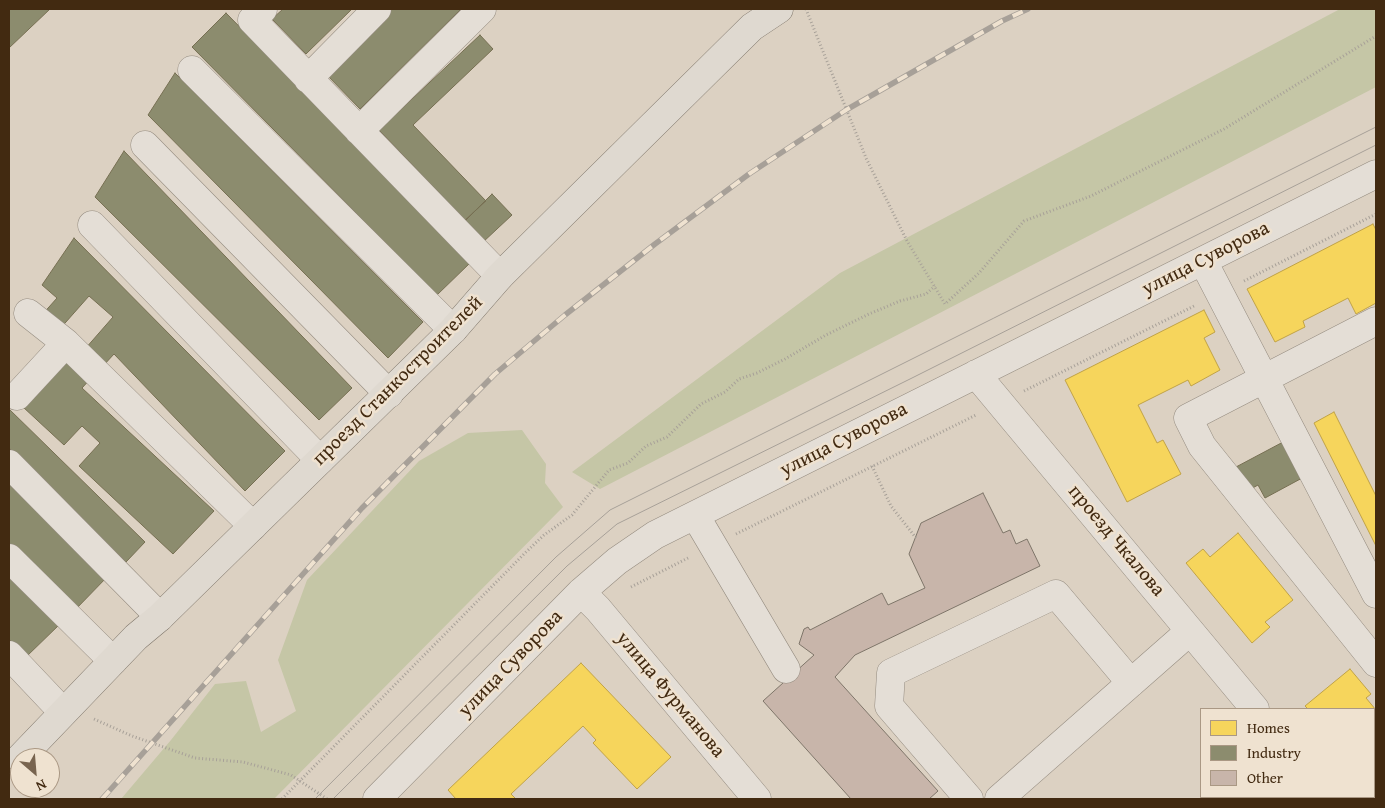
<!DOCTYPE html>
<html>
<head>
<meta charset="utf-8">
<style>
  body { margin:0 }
  #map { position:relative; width:1385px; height:808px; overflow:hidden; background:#dcd1c2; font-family:"Gentium Book Plus",serif }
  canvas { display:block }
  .frame { position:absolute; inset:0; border:10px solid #422a11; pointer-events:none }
  .legend { position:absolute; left:1200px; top:708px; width:175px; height:90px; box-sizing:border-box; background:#efe2d0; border:1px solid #aa9884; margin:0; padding:6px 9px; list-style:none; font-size:15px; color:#422a11 }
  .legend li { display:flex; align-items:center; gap:10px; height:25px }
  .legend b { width:25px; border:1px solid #aa9884 }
  .north { position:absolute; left:10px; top:748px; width:50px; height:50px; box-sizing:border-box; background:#efe2d0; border:1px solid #aa9884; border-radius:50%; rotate:153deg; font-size:14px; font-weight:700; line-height:20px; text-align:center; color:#422a11 }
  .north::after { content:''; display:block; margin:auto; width:18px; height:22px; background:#78644f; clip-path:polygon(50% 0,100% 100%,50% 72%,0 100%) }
</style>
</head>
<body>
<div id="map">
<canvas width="1385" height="808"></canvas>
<div class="frame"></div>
<ul class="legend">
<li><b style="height:14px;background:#f6d55c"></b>Homes</li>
<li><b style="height:14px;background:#8c8c6e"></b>Industry</li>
<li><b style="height:14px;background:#c8b5aa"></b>Other</li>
</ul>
<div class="north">N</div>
</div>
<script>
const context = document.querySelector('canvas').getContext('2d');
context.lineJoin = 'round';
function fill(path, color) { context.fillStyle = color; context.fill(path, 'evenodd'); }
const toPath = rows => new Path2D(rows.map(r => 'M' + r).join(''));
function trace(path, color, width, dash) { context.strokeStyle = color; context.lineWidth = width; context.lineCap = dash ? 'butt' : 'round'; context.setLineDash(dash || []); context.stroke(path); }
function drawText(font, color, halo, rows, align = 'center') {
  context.font = font + ' "Gentium Book Plus",serif'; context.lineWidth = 5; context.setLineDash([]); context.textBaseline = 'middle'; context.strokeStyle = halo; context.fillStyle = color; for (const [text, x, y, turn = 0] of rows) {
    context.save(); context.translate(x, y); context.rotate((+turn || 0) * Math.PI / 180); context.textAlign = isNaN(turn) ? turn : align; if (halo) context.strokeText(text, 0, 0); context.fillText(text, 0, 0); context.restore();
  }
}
fill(toPath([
  [1340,9,1376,9,1376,87,600,489,572,472,840,273],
  [522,430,546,464,545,483,563,507,274,799,121,799,171,740,215,684,246,681,261,732,296,711,278,660,307,580,419,461,468,433]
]), '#c5c6a6');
const homes = toPath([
  [1373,224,1376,230,1376,303,1356,314,1348,298,1303,321,1305,327,1275,342,1247,289,1373,224],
  [1204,310,1215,332,1204,338,1220,370,1191,386,1188,380,1138,405,1157,443,1163,440,1181,474,1127,502,1065,380,1204,310],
  [1334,412,1376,496,1376,546,1314,423,1334,412],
  [1238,533,1293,600,1265,622,1270,627,1252,643,1186,563,1203,549,1210,557,1238,533],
  [581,663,671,757,637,789,593,743,596,740,583,726,511,794,516,799,456,799,448,790,581,663],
  [1350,669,1371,694,1366,698,1376,710,1376,792,1374,789,1374,709,1308,709,1305,706,1350,669]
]);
fill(homes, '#f6d55c');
trace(homes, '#c0a246', 1);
const industry = toPath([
  [9,9,50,9,9,48,9,9],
  [283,9,352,9,306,54,272,19,283,9],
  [392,9,461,9,360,109,326,74,392,9],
  [226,13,471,262,437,295,192,47,226,13],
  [480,35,493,49,413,125,486,201,465,220,379,130,480,35],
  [175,73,423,322,388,358,148,115,175,73],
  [124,151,352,388,319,420,95,197,124,151],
  [492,194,512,215,482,243,463,223,492,194],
  [74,238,285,451,245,491,114,354,103,366,85,349,113,317,89,296,58,331,41,316,57,298,42,285,74,238],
  [70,357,92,377,82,388,214,511,173,554,79,466,100,443,82,426,64,445,23,407,70,357],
  [9,409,145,542,126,562,9,448,9,409],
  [1285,441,1304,477,1265,498,1258,485,1249,490,1236,467,1285,441],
  [9,478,108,576,74,611,9,546,9,478],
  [9,570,61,623,26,657,9,639,9,570]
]);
fill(industry, '#8c8c6e');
trace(industry, '#766f52', 1);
const building = toPath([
  [983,493,1003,533,1010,530,1016,544,1027,539,1040,566,855,655,835,677,938,791,929,799,851,799,763,701,814,655,799,644,804,629,808,627,810,630,882,593,888,605,925,588,909,554,921,523,983,493]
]);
fill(building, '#c8b5aa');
trace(building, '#7e7569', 1);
const minor = toPath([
  [263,9,252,20,500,276],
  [192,70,453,330],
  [308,79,377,9],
  [359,131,482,9],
  [145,145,389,394],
  [92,225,320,460],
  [1203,261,1376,594],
  [28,313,66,343,253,526],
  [1376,321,1188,418,1202,446,1376,663],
  [976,374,1255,709],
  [17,396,66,343],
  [9,464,160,617],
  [695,515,786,669],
  [9,558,113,661],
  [581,592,598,609,757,799],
  [9,655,63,712],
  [1328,797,1330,799],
  [377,799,581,592,617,561,655,535,1376,174],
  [969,799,889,706,891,673,1056,594,1131,683],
  [999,799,1190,631]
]);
const major = toPath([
  [20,758,136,637,160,617,453,330,500,276,752,27,779,9]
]);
trace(minor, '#958c80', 29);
trace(major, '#7e7569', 29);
trace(toPath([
  [806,9,866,158,907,241,945,304,979,273,1024,221,1091,196,1224,129,1376,36],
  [1244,281,1376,214],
  [1024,391,1196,305],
  [872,466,891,506,916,538],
  [736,534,976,415],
  [631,587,690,557],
  [94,719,132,736,195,758,243,762,291,775,327,799],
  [282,799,524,554,544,535,572,515,609,470,628,463,646,446,667,437,701,404,725,392,739,379,757,373,785,359,826,335,869,314,900,301,926,294,935,286]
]), '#a7a098', 3, [1, 2.5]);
trace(minor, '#e4ded6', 28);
trace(major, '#dfd9d0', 28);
trace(toPath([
  [315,799,556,557,610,510,1376,127],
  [333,799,567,566,617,524,912,378,1376,145]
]), '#a7a098', 1);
const rail = toPath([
  [102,799,362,508,495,374,565,315,655,244,749,174,846,110,1002,21,1028,9]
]);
trace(rail, '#a7a098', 5.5);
trace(rail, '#efe2d0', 4, [11]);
drawText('20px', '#422a11', '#efe2d0', [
  ["улица Суворова",1206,259,-27],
  ["проезд Станкостроителей",398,381,-45],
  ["улица Суворова",844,440,-27],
  ["проезд Чкалова",1116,541,50],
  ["улица Суворова",511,664,-46],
  ["улица Фурманова",670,695,50]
]);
</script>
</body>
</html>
